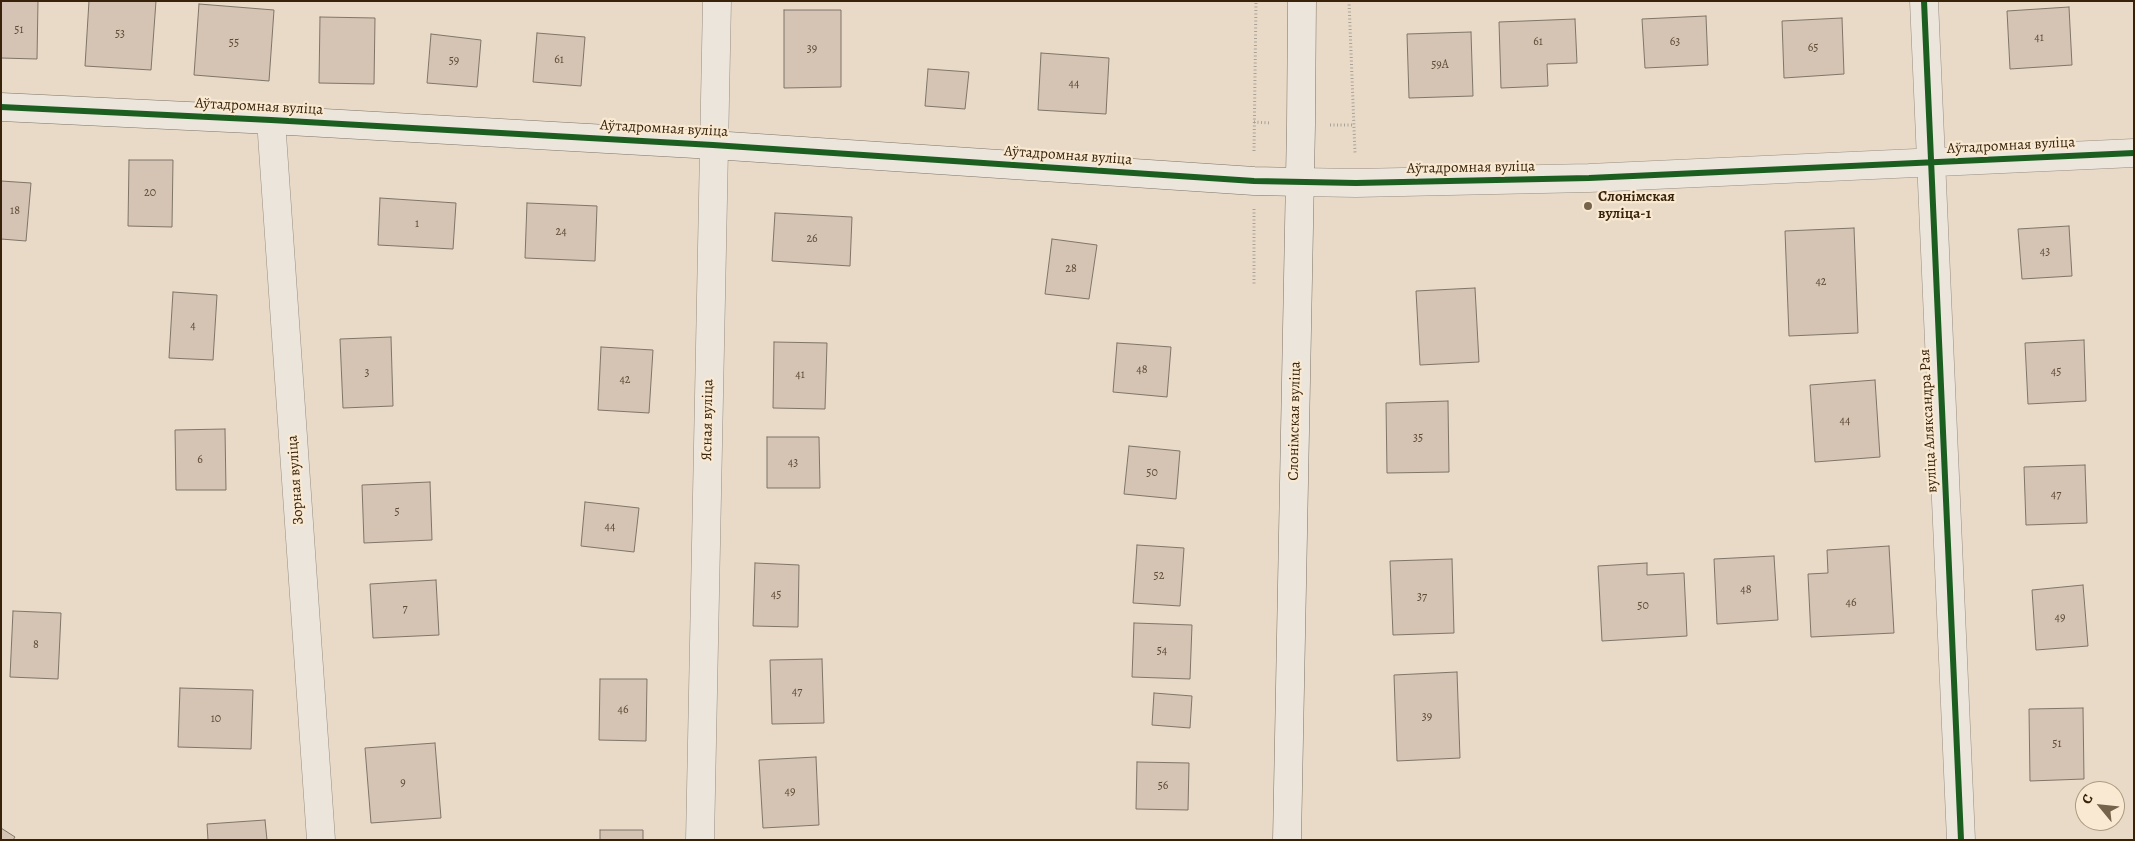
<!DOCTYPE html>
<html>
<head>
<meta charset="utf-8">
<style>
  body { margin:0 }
  #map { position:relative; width:2135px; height:841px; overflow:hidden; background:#e8dac7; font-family:Alegreya,serif }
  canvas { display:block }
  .frame { position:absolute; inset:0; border:2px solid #38230a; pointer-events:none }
  .north { position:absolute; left:2075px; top:781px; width:50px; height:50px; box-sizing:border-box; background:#f9e9d2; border:1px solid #ac9a82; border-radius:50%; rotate:298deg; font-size:14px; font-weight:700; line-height:20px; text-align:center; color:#38230a }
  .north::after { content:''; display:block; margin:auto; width:18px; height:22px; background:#76634c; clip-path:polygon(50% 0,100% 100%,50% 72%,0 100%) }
</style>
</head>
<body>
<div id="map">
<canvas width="2135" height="841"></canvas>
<div class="frame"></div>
<div class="north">С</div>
</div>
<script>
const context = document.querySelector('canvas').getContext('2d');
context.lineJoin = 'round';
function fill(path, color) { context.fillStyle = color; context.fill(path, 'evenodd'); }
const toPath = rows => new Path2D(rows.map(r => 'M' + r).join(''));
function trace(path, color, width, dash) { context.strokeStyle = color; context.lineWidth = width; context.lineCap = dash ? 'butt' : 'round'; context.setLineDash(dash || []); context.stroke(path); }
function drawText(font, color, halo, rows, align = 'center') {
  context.font = font + ' Alegreya,serif'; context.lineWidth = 4.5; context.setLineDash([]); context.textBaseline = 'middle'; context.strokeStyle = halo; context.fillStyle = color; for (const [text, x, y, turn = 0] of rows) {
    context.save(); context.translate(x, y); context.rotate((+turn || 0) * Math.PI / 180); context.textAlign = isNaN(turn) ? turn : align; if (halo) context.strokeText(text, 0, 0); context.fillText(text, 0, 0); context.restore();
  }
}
const building = toPath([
  [1,1,38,1,37,59,1,58,1,1],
  [89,1,156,1,151,70,85,66,89,1],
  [199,4,274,10,269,81,194,75,199,4],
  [2069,7,2072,65,2010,69,2007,11,2069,7],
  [784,10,841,10,841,87,784,88,784,10],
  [1706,16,1708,65,1645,68,1642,19,1706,16],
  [320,17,375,18,374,84,319,83,320,17],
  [1842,18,1844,74,1784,78,1782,21,1842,18],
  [1575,19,1577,63,1547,64,1548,86,1501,88,1499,22,1575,19],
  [1471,32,1473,96,1409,98,1407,34,1471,32],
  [537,33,585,37,581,86,533,82,537,33],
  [431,34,481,40,477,87,427,83,431,34],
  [1041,53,1109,58,1106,114,1038,110,1041,53],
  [928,69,969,72,965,109,925,106,928,69],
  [129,160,173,160,172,227,128,226,129,160],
  [1,181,31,183,26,241,1,239,1,181],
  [380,198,456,203,453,249,378,245,380,198],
  [527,203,597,206,595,261,525,258,527,203],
  [775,213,852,217,850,266,772,261,775,213],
  [2069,226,2072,276,2022,279,2018,229,2069,226],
  [1854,228,1858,333,1789,336,1785,231,1854,228],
  [1052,239,1097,245,1089,299,1045,294,1052,239],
  [1475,288,1479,362,1420,365,1416,291,1475,288],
  [173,292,217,295,213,360,169,358,173,292],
  [391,337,393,406,343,408,340,339,391,337],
  [2084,340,2086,401,2028,404,2025,343,2084,340],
  [774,342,827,343,825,409,773,408,774,342],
  [1117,343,1171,347,1167,397,1113,392,1117,343],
  [601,347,653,350,649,413,598,410,601,347],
  [1875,380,1880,457,1815,462,1810,385,1875,380],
  [1448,401,1449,472,1387,473,1386,403,1448,401],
  [225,429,226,490,176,490,175,430,225,429],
  [767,437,819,437,820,488,767,488,767,437],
  [1129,446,1180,451,1176,499,1124,494,1129,446],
  [2085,465,2087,523,2026,525,2024,467,2085,465],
  [430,482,432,540,364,543,362,485,430,482],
  [585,502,639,508,634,552,581,546,585,502],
  [1137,545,1184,548,1180,606,1133,603,1137,545],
  [1889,546,1894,633,1811,637,1808,574,1828,573,1827,550,1889,546],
  [1774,556,1778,620,1717,624,1714,559,1774,556],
  [1452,559,1454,633,1393,635,1390,561,1452,559],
  [755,563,799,565,798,627,753,626,755,563],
  [1647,563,1647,575,1684,573,1687,636,1602,641,1598,566,1647,563],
  [436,580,439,635,373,638,370,584,436,580],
  [2083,585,2088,646,2036,650,2032,590,2083,585],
  [13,611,61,613,58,679,10,677,13,611],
  [1134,623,1192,625,1190,679,1132,677,1134,623],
  [822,659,824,723,772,724,770,660,822,659],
  [1457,672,1460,758,1397,761,1394,675,1457,672],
  [600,679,647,679,646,741,599,740,600,679],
  [180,688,253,690,251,749,178,747,180,688],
  [1154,693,1192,696,1190,728,1152,725,1154,693],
  [2083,708,2084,779,2030,781,2029,709,2083,708],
  [435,743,441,818,371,823,365,748,435,743],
  [816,757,819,825,763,828,759,760,816,757],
  [1137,762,1189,763,1188,810,1136,809,1137,762],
  [265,820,267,840,208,840,207,824,265,820],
  [1,828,15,837,13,840,1,840,1,828],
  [600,830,643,830,643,840,600,840,600,830]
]);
fill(building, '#d5c3b4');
trace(building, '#7f7567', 1);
const street = toPath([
  [1924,1,1961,840],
  [271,120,321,840],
  [1300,182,1356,183,1589,178,2134,153],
  [700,840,717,1]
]);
const secondary = toPath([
  [1,107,271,120,713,145,1254,181,1300,182],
  [1287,840,1301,125,1302,1]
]);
trace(street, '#998e80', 29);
trace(secondary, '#7f7567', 29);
trace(toPath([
  [1349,1,1355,153],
  [1254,122,1271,123],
  [1330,125,1354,125],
  [1254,151,1256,1],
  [1254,209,1254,284]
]), '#a9a298', 3, [1, 2.5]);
trace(street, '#ebe5db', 28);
trace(secondary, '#ebe5db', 28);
trace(toPath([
  [1924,1,1961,840],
  [1,107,271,120,713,145,1254,181,1356,183,1589,178,2134,153]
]), '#1b5e20', 6);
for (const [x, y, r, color] of [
  [1588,206,5,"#76634c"]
]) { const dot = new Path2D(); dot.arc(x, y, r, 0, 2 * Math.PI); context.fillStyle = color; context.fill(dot); trace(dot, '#f9e9d2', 2); }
drawText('12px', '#5f4b34', null, [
  ["51",19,30],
  ["53",120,34],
  ["41",2039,38],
  ["61",1538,42],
  ["63",1675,42],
  ["55",234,43],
  ["65",1813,48],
  ["39",812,49],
  ["61",559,60],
  ["59",454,61],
  ["59А",1440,65],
  ["44",1074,84],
  ["20",150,193],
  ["18",15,211],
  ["1",417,224],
  ["24",561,232],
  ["26",812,239],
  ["43",2045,252],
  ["28",1071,269],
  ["42",1821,282],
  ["4",193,326],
  ["48",1142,370],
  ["45",2056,372],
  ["3",367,373],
  ["41",800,375],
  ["42",625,380],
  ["44",1845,421],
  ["35",1418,438],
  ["6",200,460],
  ["43",793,463],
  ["50",1152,473],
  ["47",2056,495],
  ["5",397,512],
  ["44",610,527],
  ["52",1159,576],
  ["48",1746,590],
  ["45",776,595],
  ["37",1422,597],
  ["46",1851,603],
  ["50",1643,606],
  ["7",405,609],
  ["49",2060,618],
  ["8",36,645],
  ["54",1162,651],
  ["47",797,692],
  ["46",623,710],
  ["39",1427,717],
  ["10",216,719],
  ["51",2057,744],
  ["9",403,783],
  ["56",1163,786],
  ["49",790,792]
]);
drawText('15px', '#38230a', '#f9e9d2', [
  ["Аўтадромная вуліца",259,107,3],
  ["Аўтадромная вуліца",664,129,3],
  ["Аўтадромная вуліца",2011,146,-3],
  ["Аўтадромная вуліца",1068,156,4],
  ["Аўтадромная вуліца",1471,168,-1],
  ["Ясная вуліца",708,420,-89],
  ["Слонімская вуліца",1295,421,-89],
  ["вуліца Аляксандра Рая",1929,421,-93],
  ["Зорная вуліца",296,480,-94]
]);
drawText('bold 15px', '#38230a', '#f9e9d2', [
  ["Слонімская",1598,197],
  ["вуліца-1",1598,214]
], 'left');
</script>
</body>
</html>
